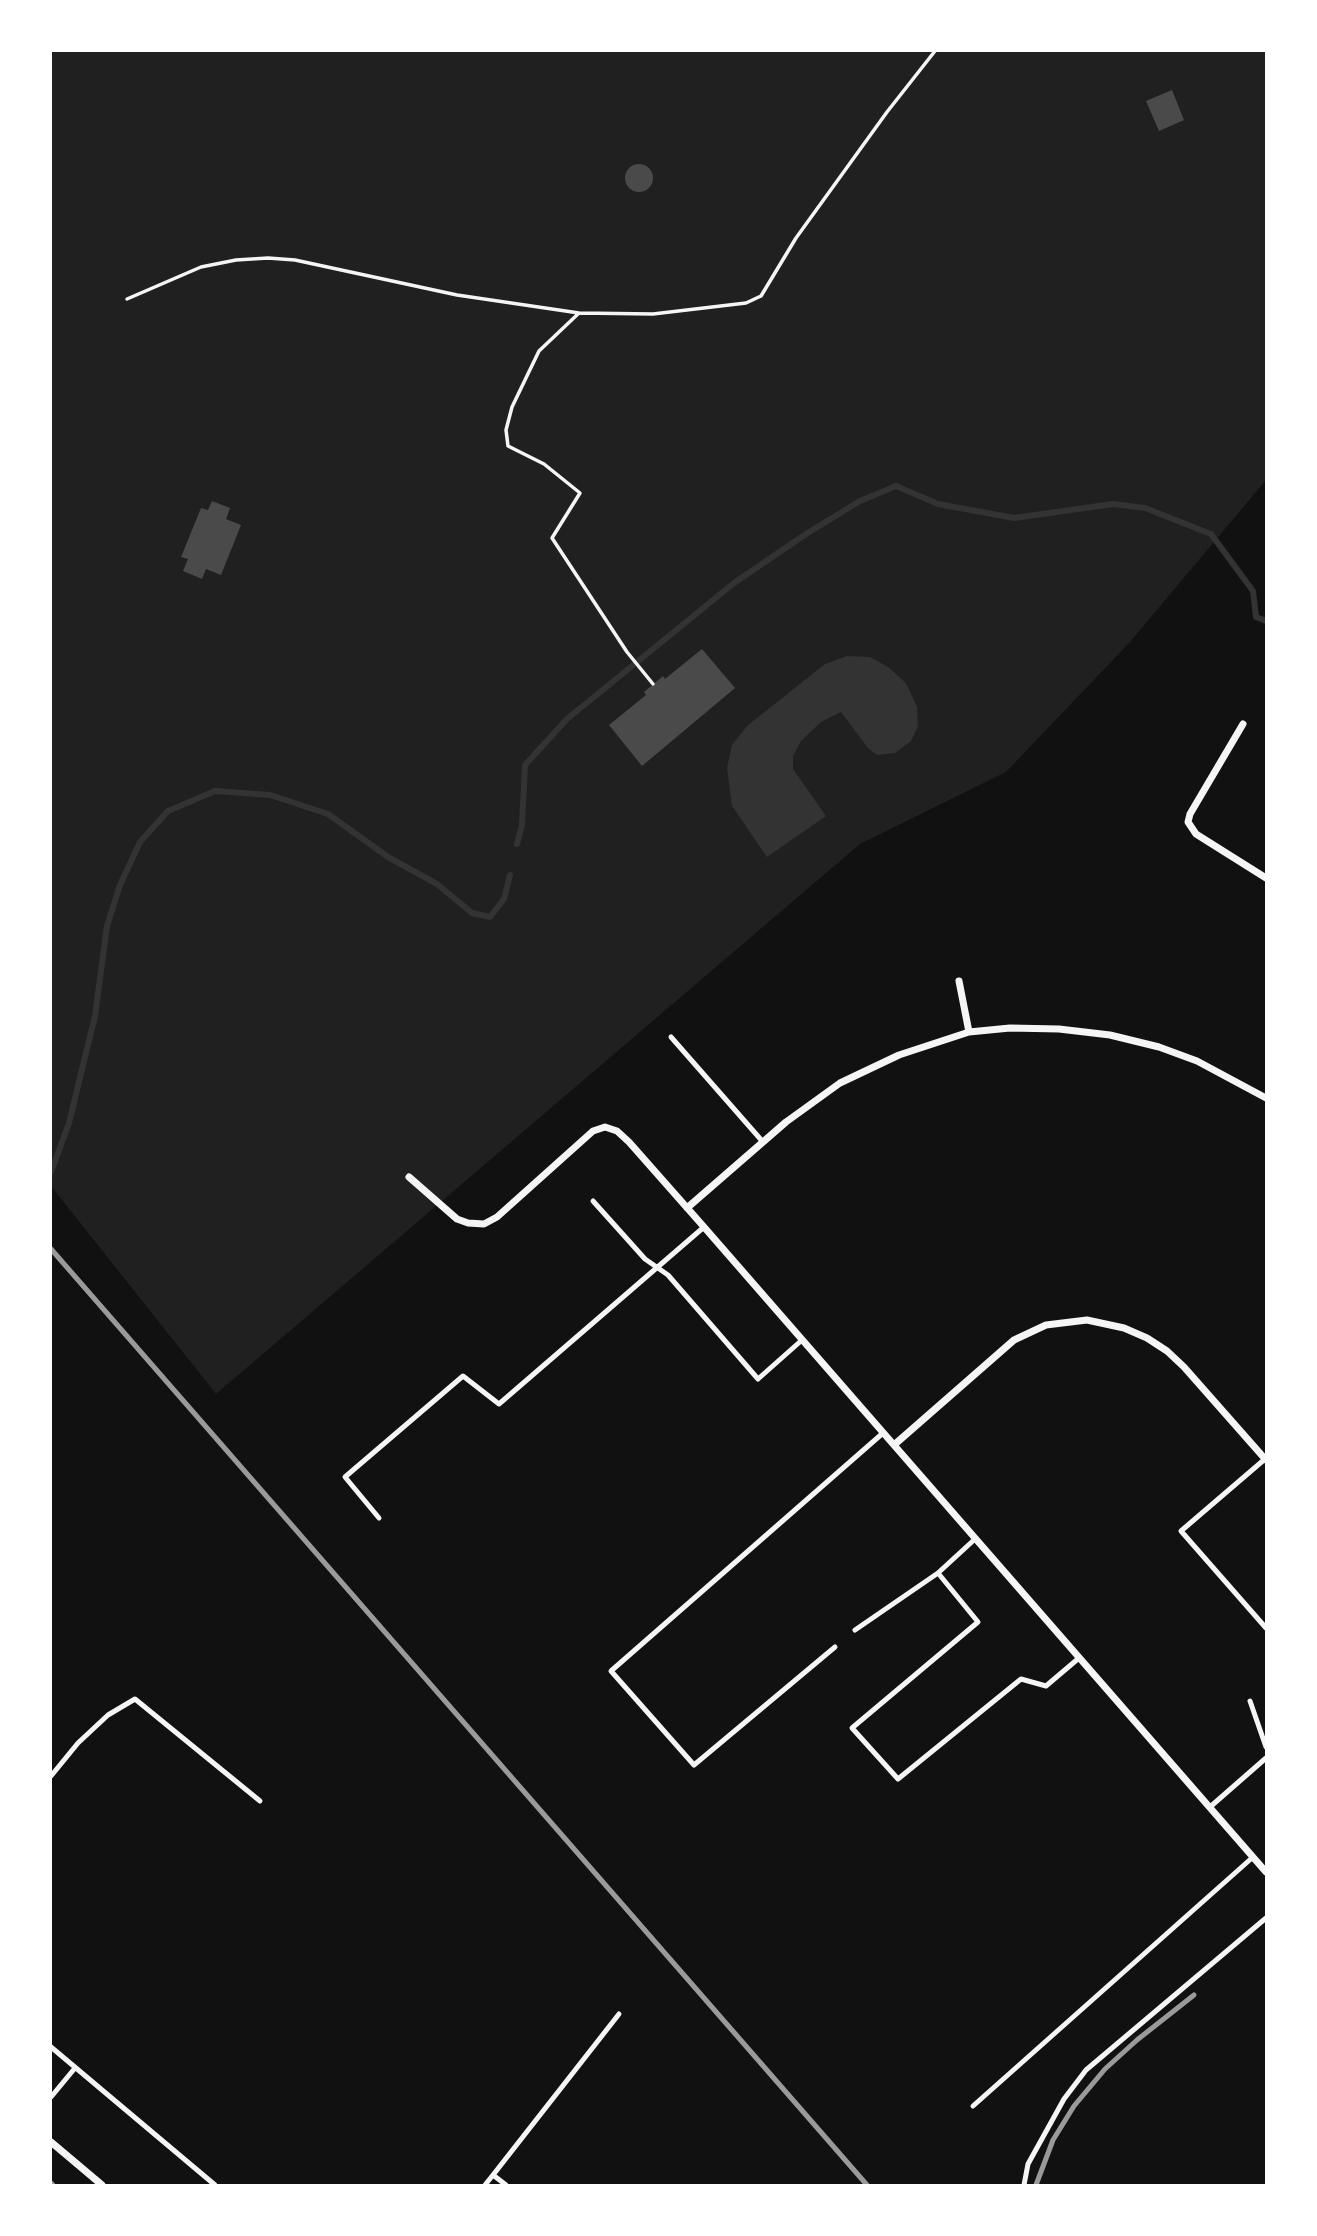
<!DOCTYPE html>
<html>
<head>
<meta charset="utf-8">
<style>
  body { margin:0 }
  #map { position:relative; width:1317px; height:2236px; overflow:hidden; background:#111; font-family:Lato,sans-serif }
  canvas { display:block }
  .frame { position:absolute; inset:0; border:52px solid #fff; pointer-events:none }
</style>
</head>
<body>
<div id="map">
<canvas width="1317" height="2236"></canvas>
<div class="frame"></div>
</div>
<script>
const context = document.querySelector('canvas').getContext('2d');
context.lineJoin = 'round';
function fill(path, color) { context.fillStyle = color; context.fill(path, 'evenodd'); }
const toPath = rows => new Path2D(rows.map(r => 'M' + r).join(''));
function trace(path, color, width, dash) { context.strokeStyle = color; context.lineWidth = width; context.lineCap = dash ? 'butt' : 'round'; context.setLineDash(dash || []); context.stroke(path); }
fill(toPath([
  [51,51,1266,51,1266,480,1130,642,1006,772,860,844,216,1394,51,1186]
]), '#202020');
fill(toPath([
  [847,656,870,657,888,667,906,683,917,707,918,726,911,741,895,753,877,755,868,748,841,712,821,722,801,741,793,756,793,769,826,816,767,857,732,806,727,768,732,745,747,726,825,664]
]), '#333');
trace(toPath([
  [517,844,522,825,525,765,567,719,734,583,806,534,860,501,896,486,938,504,1014,518,1113,504,1145,508,1211,534,1253,591,1256,617,1266,621],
  [51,1172,69,1123,95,1016,107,926,120,885,140,842,168,811,215,791,270,795,328,814,388,857,437,884,472,913,490,917,504,899,510,875]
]), '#333', 6);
fill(toPath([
  [1172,90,1184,120,1159,131,1146,101],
  '625 178a14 14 0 1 1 28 0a14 14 0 1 1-28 0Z',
  [212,501,230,508,226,519,241,525,221,575,206,569,202,579,183,571,188,559,181,557,201,508,208,510],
  [702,649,735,688,642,766,609,725,646,695,644,692,663,676,665,679]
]), '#4a4a4a');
trace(toPath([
  [127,299,201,267,236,260,268,258,295,260,457,295,579,313,653,314,746,303,761,296,796,238,887,112,935,51],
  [579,313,539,351,512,407,506,430,508,446,544,464,580,493,552,538,627,652,653,684]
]), '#f5f5f5', 3.5);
trace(toPath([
  [671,1037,763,1142],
  [593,1201,645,1259,668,1275,758,1379,802,1340],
  [1265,1459,1181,1531,1266,1628],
  [379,1518,345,1477,463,1376,499,1404,704,1227],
  [938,1573,978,1622,852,1728,898,1779,1021,1679,1046,1686,1079,1658],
  [855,1630,938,1573,975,1539],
  [835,1647,694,1765,611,1671,883,1433],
  [1250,1701,1266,1747],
  [51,1776,78,1743,108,1715,135,1699,260,1801],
  [1210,1807,1266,1758],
  [51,2047,215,2185],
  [51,2097,75,2068],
  [973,2106,1253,1857],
  [493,2175,619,2014],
  [485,2185,493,2175,506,2185],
  [1024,2185,1028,2164,1064,2099,1086,2070,1266,1918]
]), '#f5f5f5', 5);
trace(toPath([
  [1243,724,1190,814,1188,822,1196,834,1266,878],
  [959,981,969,1032,1010,1028,1059,1029,1110,1035,1159,1047,1197,1061,1266,1098],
  [409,1177,457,1219,468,1223,484,1224,497,1217,593,1131,605,1127,617,1131,629,1142,704,1227,1266,1872],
  [687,1208,786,1122,840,1083,899,1055,969,1032],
  [894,1445,1014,1340,1046,1325,1087,1320,1124,1328,1147,1338,1167,1351,1184,1367,1266,1460],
  [51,2142,102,2185]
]), '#f5f5f5', 7);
trace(toPath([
  [51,1249,867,2185],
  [51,2183,53,2185],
  [1036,2185,1053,2140,1074,2106,1105,2069,1137,2040,1194,1995]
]), '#9a9a9a', 5);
</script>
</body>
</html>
